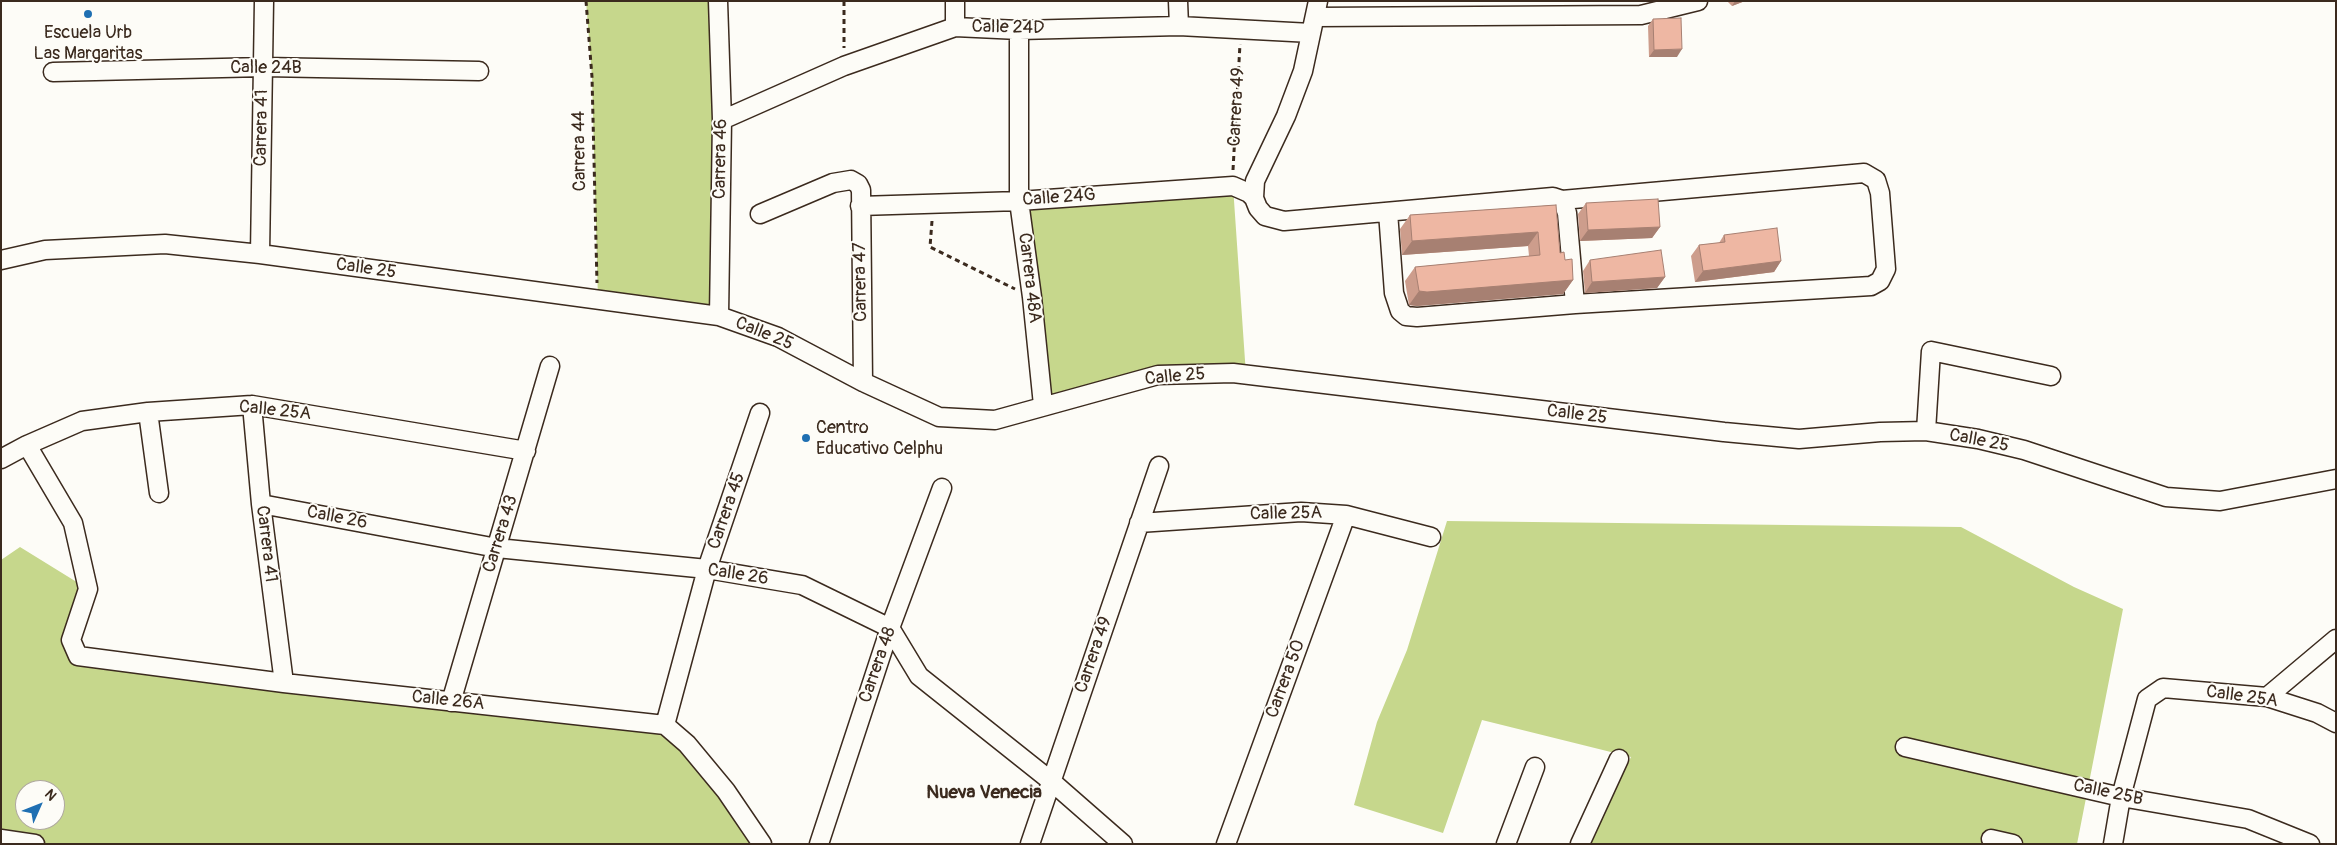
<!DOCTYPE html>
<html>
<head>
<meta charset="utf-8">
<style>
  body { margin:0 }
  #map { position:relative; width:2337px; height:845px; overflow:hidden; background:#fdfcf7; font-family:Pangolin,sans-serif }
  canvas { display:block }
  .frame { position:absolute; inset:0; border:2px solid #3b2a1e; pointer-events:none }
  .north { position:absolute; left:15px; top:780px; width:50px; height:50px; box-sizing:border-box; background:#fdfcf7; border:1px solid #afa8a0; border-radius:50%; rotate:46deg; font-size:14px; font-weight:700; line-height:20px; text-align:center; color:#3b2a1e }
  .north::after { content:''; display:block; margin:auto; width:18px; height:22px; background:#1f6fb2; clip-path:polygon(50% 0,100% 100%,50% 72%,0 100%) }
</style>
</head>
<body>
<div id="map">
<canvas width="2337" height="845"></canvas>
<div class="frame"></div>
<div class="north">N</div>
</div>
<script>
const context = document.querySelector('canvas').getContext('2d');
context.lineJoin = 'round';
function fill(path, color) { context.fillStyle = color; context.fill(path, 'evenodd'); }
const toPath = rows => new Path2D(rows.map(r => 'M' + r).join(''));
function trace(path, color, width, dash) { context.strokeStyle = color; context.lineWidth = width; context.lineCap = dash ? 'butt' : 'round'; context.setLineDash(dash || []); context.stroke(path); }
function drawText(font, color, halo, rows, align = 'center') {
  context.font = font + ' Pangolin,sans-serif'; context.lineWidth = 4; context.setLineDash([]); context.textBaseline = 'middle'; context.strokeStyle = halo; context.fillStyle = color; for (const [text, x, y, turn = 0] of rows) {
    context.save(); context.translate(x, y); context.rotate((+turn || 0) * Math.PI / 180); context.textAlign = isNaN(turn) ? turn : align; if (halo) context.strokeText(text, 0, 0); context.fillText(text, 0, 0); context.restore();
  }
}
fill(toPath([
  [586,1,718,1,719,316,598,301,592,77],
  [1233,186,1246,375,1158,375,1043,405,1019,201],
  [1447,521,1961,527,2074,587,2123,609,2077,844,1587,844,1631,757,1482,720,1443,833,1354,805,1377,722,1407,650],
  [20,547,88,589,71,640,78,656,665,725,762,844,35,844,1,839,1,560],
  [25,790,55,790,55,820,25,820]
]), '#c6d78c');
const minor = toPath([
  [718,1,722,120,719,316],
  [1178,1,1179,26],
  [1318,1,1303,71,1286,116,1255,181,1254,198,1258,208,1265,216,1284,221,1553,197,1562,200,1567,213,1575,304],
  [1316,17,1641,15,1698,1],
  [955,27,955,1],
  [1019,30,1019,201,1032,297,1043,405],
  [53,72,264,67,479,71],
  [722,120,844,66,955,27,1019,30,1179,26,1311,33],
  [860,206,1019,201,1233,186,1249,193,1254,198],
  [1388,212,1394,293,1400,311,1406,316,1417,317,1575,304,1871,286,1880,281,1886,269,1880,193,1876,180,1864,173,1562,200],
  [760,214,833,183,851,180,858,184,861,190,863,382],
  [260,254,264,1],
  [1,260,45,250,165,244,260,254,719,316,778,337,863,382,939,417,995,420,1158,375,1233,373,1724,432,1799,439,1880,432,1926,431,1978,439,2024,450,2166,497,2220,501,2336,479],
  [252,405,261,504,284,683],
  [148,412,159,493],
  [1926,431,1931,351,2051,376],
  [27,445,73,523,88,589,71,640,78,656,284,683,665,725,687,744,726,791,762,844],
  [1,459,27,445,82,421,148,412,252,405,526,451],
  [261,504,497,548,707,569,802,585,890,628,919,676,1051,781,1123,844],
  [1139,523,1301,512,1346,515,1431,537],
  [2267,697,2336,639],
  [451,702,550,366],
  [665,725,707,569,760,413],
  [1905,747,2121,797,2248,819,2310,844],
  [1,839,35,844],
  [1991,839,2013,844],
  [819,844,890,628,942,488],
  [1030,844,1159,466],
  [1226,844,1346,515],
  [1506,844,1535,767],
  [1580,844,1619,759],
  [2113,844,2121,797,2147,699,2163,688,2267,697,2317,713,2336,723]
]);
trace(minor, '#3b2a1e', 21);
trace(toPath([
  [586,1,592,77,597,283],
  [844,1,844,48],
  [1233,170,1240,44],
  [932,221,930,247,1015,289]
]), '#3b2a1e', 3, [5, 4]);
trace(minor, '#fdfcf7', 18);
fill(toPath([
  [1727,1,1745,1,1732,6],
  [1653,19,1677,57,1649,57,1648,26],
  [1586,203,1660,227,1652,238,1580,241,1578,214],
  [1556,205,1560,253,1565,260,1573,280,1563,294,1417,306,1409,305,1405,281,1415,267,1529,256,1528,246,1402,255,1400,229,1410,215],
  [1724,235,1781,261,1774,272,1695,282,1691,256,1699,245,1719,243],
  [1590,260,1665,277,1657,288,1585,293,1583,271]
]), '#cd9d8c');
fill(toPath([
  [1735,1,1745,1,1732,6],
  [1682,49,1677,57,1649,57,1654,50],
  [1660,227,1652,238,1580,241,1588,230],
  [1538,232,1528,246,1402,255,1412,241],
  [1781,261,1774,272,1695,282,1703,271],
  [1665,277,1657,288,1585,293,1592,282],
  [1573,280,1563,294,1417,306,1409,305,1419,291]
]), '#a78072');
const building = toPath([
  [1681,18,1682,49,1654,50,1653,19,1681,18],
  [1658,199,1660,227,1588,230,1586,203,1658,199],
  [1556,205,1560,253,1564,252,1565,260,1572,259,1573,280,1427,292,1419,291,1415,267,1540,255,1538,232,1412,241,1410,215,1556,205],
  [1777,228,1781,261,1703,271,1699,245,1725,242,1724,235,1777,228],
  [1661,250,1665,277,1592,282,1590,260,1661,250]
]);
fill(building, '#eeb7a3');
trace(building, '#a78072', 1);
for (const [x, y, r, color] of [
  [88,14,5,"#1f6fb2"],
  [806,438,5,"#1f6fb2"]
]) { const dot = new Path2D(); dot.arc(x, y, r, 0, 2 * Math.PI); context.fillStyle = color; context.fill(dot); trace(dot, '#fdfcf7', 2); }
drawText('18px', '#3b2a1e', '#fdfcf7', [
  ["Calle 24D",1008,28,1],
  ["Calle 24B",266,68],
  ["Carrera 49",1237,107,-87],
  ["Carrera 41",262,128,-89],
  ["Carrera 44",580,151,-91],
  ["Carrera 46",721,159,-89],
  ["Calle 24G",1059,198,-4],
  ["Calle 25",366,269,8],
  ["Carrera 48A",1029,278,83],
  ["Carrera 47",861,282,-91],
  ["Calle 25",764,334,22],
  ["Calle 25",1175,377,-5],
  ["Calle 25A",275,411,6],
  ["Calle 25",1577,415,7],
  ["Calle 25",1979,441,11],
  ["Carrera 45",727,511,-71],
  ["Calle 25A",1286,514,-1],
  ["Calle 26",337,518,11],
  ["Carrera 43",501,534,-73],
  ["Carrera 41",266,544,83],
  ["Calle 26",738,575,9],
  ["Carrera 49",1094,655,-71],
  ["Carrera 48",878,665,-71],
  ["Carrera 50",1286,679,-70],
  ["Calle 25A",2242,697,8],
  ["Calle 26A",448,701,6],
  ["Calle 25B",2108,793,12]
]);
drawText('18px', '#3b2a1e', '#fdfcf7', [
  ["Escuela Urb",88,33],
  ["Las Margaritas",88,54],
  ["Centro",816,428,"left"],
  ["Educativo Celphu",816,449,"left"]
]);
drawText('bold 19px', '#3b2a1e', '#fdfcf7', [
  ["Nueva Venecia",984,793]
]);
</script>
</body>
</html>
